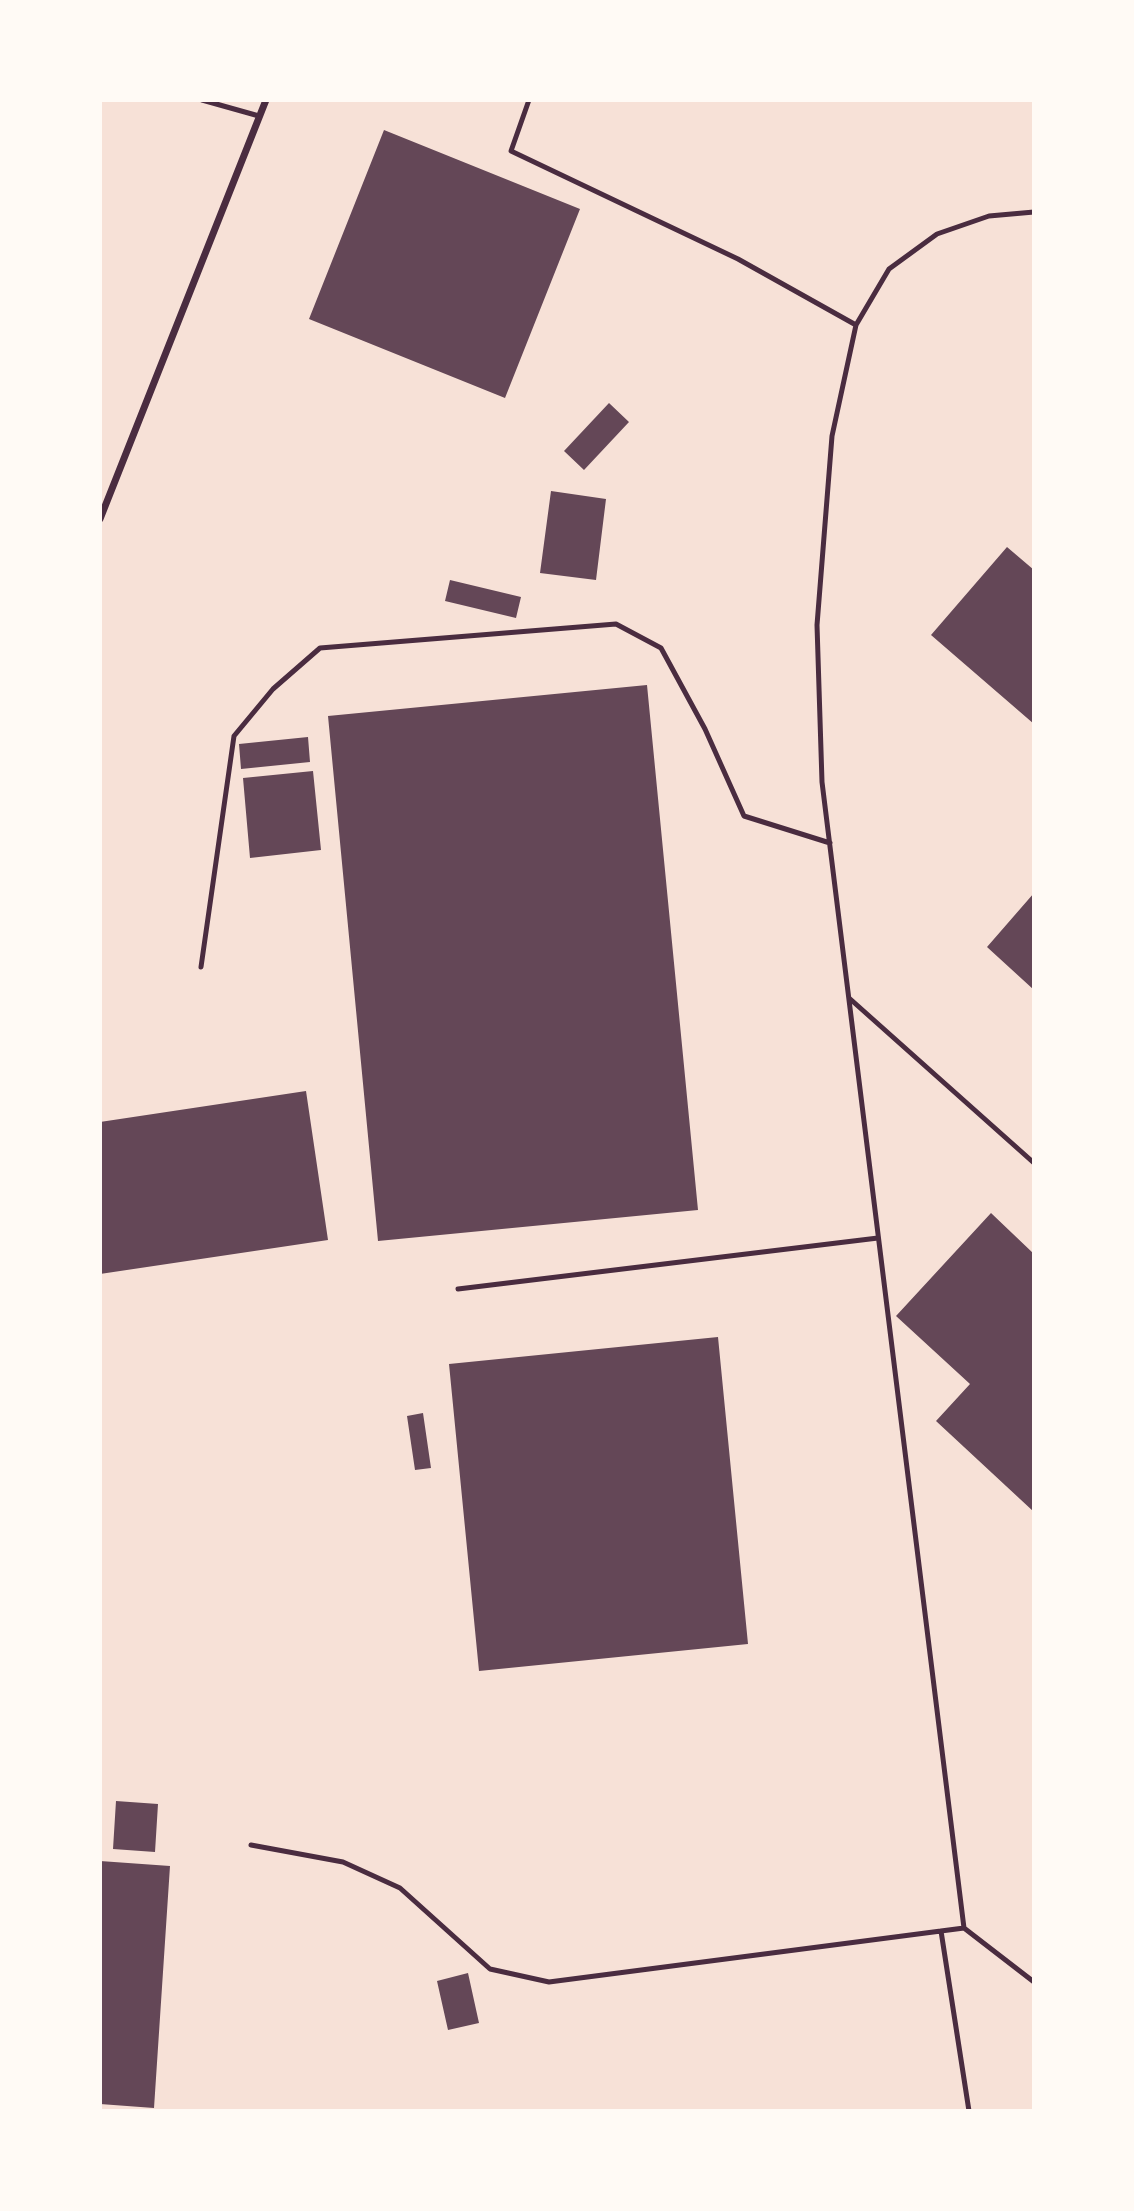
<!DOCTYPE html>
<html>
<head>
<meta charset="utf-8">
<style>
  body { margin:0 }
  #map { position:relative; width:1134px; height:2211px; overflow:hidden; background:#f7e1d7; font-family:Karla,sans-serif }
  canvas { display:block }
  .frame { position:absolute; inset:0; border:102px solid #fffaf5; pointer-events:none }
</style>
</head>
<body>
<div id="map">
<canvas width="1134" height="2211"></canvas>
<div class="frame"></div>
</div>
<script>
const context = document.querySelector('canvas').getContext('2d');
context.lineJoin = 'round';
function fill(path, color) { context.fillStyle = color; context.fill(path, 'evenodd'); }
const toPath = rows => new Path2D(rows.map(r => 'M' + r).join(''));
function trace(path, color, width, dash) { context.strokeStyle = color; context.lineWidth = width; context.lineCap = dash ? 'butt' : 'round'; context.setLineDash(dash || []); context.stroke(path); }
fill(toPath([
  [384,130,580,209,505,398,309,319],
  [609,403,629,422,584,470,564,451],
  [551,491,606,499,596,580,540,573],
  [1007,547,1034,570,1034,724,931,635],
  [450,580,521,597,516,618,445,601],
  [647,685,698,1210,378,1241,328,716],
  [308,737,310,762,241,769,239,744],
  [313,771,321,850,250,858,243,778],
  [1034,893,1034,990,987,947],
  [306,1091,328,1240,100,1274,100,1122],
  [991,1213,1034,1254,1034,1512,936,1421,970,1384,896,1316],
  [718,1337,748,1644,479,1671,449,1364],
  [423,1413,431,1468,415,1470,407,1416],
  [116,1801,158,1804,155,1852,113,1849],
  [100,1861,170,1866,154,2108,100,2104],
  [468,1973,479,2023,448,2030,437,1981]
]), '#644757');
trace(toPath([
  [202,100,259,116],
  [529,100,511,151,738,259,856,325],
  [1034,212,989,216,937,234,889,269,856,325,832,436,817,625,822,782,964,1928,1034,1982],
  [201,967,234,736,273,689,320,648,616,624,661,648,705,729,744,816,830,843],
  [849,998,1034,1163],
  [458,1289,878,1238],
  [251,1845,343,1862,400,1888,490,1969,549,1982,964,1928],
  [941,1931,969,2111]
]), '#4a2c40', 5);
trace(toPath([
  [100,519,266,100]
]), '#4a2c40', 7);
</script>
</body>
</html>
